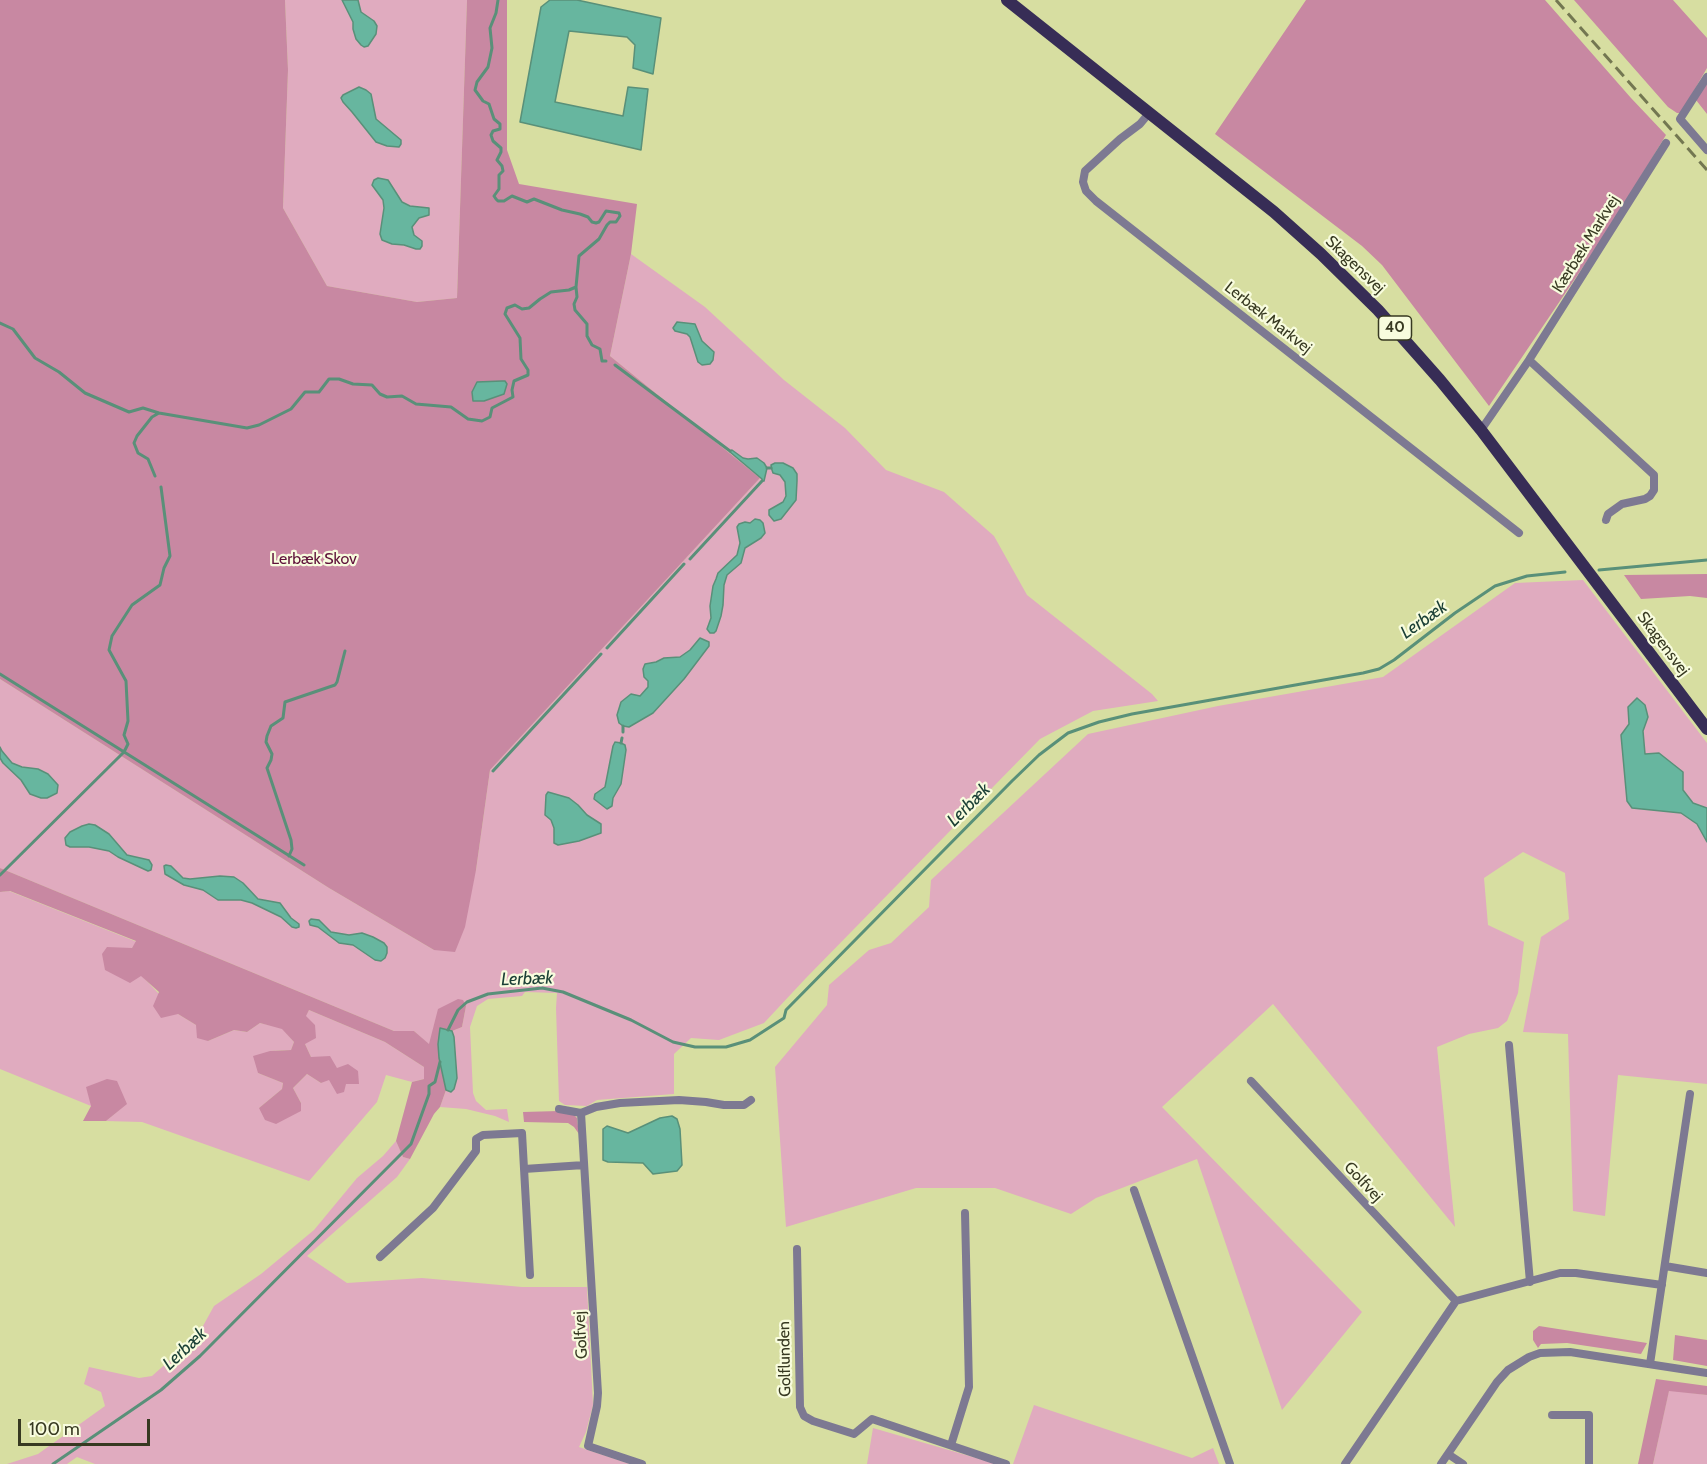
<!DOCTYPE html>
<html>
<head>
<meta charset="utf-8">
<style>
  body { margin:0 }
  #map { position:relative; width:1707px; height:1464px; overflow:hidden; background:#d7dea1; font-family:Cabin,sans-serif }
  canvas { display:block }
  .scale { position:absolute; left:18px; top:1419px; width:132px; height:27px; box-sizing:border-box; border:3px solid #373921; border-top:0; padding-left:8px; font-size:18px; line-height:21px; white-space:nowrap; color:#373921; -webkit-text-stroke:4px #f8fcde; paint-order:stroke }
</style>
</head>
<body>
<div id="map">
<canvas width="1707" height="1464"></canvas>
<div class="scale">100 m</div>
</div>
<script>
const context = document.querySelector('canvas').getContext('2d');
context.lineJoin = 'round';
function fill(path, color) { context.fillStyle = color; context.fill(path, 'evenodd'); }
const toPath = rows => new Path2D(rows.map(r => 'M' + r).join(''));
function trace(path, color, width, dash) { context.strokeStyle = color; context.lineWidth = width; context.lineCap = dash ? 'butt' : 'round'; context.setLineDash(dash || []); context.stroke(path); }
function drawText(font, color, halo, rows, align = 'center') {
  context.font = font + ' Cabin,sans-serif'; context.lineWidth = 4.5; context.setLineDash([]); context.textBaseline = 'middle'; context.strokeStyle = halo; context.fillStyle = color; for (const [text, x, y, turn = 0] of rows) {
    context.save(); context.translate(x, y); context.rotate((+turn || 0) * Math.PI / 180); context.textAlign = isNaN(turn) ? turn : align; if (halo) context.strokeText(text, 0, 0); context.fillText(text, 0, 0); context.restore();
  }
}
fill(toPath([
  [285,0,467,0,457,298,417,302,327,286,283,208,288,70],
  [631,254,705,307,784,380,845,428,886,470,944,492,994,536,1027,595,1152,694,1158,701,1093,711,1040,739,806,978,764,1023,719,1040,691,1038,674,1054,674,1094,597,1100,587,1106,565,1105,559,1101,556,1008,557,993,525,992,522,996,488,999,477,1006,470,1027,473,1093,476,1101,486,1110,507,1109,509,1122,495,1116,466,1109,440,1107,446,1090,451,1091,454,1037,452,1031,462,1027,466,1006,429,1045,414,1031,394,1031,0,868,0,679,329,888,434,950,476,870,490,770,760,478,610,356],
  [1583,580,1707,743,1707,1084,1618,1075,1605,1216,1573,1211,1568,1034,1523,1032,1541,937,1569,919,1565,873,1523,852,1484,878,1488,925,1524,942,1518,993,1507,1021,1498,1028,1469,1034,1437,1047,1455,1227,1273,1004,1162,1107,1362,1312,1282,1410,1197,1159,1096,1198,1071,1214,995,1188,916,1188,786,1227,775,1067,827,1005,829,985,869,950,891,943,929,907,931,880,1088,734,1218,706,1383,677,1515,583],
  [9,891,137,942,132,948,141,975,178,1014,196,1025,208,1041,234,1030,247,1032,260,1023,282,1028,294,1042,291,1050,270,1051,258,1073,283,1083,282,1089,259,1108,301,1103,293,1088,307,1074,321,1083,337,1068,311,1057,305,1044,306,1015,309,1010,385,1042,424,1067,424,1079,412,1082,386,1075,377,1102,309,1181,142,1122,106,1121,126,1104,91,1106,0,1069,0,892],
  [396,1141,403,1157,410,1159,397,1177,307,1256,347,1283,422,1278,522,1287,587,1287,593,1405,586,1432,579,1447,630,1464,95,1464,77,1457,67,1464,7,1464,38,1454,105,1406,101,1392,84,1384,89,1367,139,1378,152,1376,198,1335,214,1306,261,1274,314,1230,357,1178,383,1156],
  [1669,1390,1707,1395,1707,1464,1653,1464],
  [1034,1405,1192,1458,1213,1448,1219,1464,1013,1464],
  [873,1428,997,1464,867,1464]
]), '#e0abbf');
fill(toPath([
  [0,0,285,0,288,70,283,208,327,286,417,302,457,298,467,0,507,0,507,150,519,184,637,204,631,254,610,356,760,478,490,770,476,870,465,927,455,952,434,950,329,888,0,679],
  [1306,0,1545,0,1631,98,1666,135,1612,224,1489,406,1382,265,1362,246,1215,134],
  [1574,0,1673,0,1707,38,1707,68,1681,113,1677,113,1668,107],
  [1707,83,1707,114,1696,100],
  [1707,574,1707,598,1690,596,1641,599,1624,575],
  [0,868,394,1031,414,1031,429,1044,438,1009,458,999,463,1000,466,1006,462,1027,452,1031,441,1028,439,1058,446,1090,440,1107,434,1114,410,1159,403,1157,396,1141,412,1082,424,1079,424,1067,385,1042,309,1010,306,1016,315,1025,316,1038,305,1044,311,1057,330,1056,337,1068,348,1064,358,1071,359,1084,346,1084,344,1092,337,1094,329,1080,321,1083,307,1074,293,1088,301,1103,301,1111,276,1124,265,1120,259,1108,282,1089,283,1083,258,1073,253,1056,270,1051,291,1050,294,1042,282,1029,260,1023,247,1032,234,1030,208,1041,197,1038,196,1025,178,1014,161,1018,153,1006,159,992,141,976,130,983,105,970,102,954,107,947,132,948,136,941,10,891,0,892],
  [107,1079,117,1081,127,1104,106,1121,83,1121,91,1106,86,1087],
  [559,1111,573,1114,577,1118,579,1134,574,1127,568,1123,524,1122,523,1112],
  [1539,1326,1647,1343,1641,1354,1567,1343,1541,1344,1538,1348,1533,1340,1533,1331],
  [1675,1335,1707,1340,1707,1366,1673,1360],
  [1656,1379,1707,1386,1707,1395,1669,1391,1653,1464,1638,1464]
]), '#c888a2');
const water = toPath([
  [342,0,358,0,361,12,374,21,377,26,376,34,368,46,364,47,361,45,356,39,353,29,353,22,342,0],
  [550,0,577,0,661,18,653,74,633,68,635,45,627,37,569,31,555,102,623,116,628,87,648,89,641,150,520,122,541,7,550,0],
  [359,87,366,90,371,94,376,119,401,140,401,144,399,147,387,146,376,142,352,112,343,102,341,98,343,95,359,87],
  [378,178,388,180,402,202,410,206,429,208,429,215,419,218,412,227,414,235,422,241,422,246,420,249,416,249,404,245,392,244,382,240,380,234,384,208,383,200,372,185,374,180,378,178],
  [677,322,695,324,702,341,714,352,713,360,710,364,702,365,698,362,690,337,687,334,675,331,673,328,677,322],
  [502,381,505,381,507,384,504,394,484,401,473,401,472,392,477,382,502,381],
  [732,450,743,458,748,459,757,458,764,463,767,468,764,481,762,481,762,479,730,452,730,451,732,450],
  [775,463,783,463,793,468,797,474,797,481,796,500,781,519,774,521,769,515,769,510,783,502,786,496,785,482,780,475,773,473,772,470,771,465,775,463],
  [755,519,760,520,763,523,765,533,761,538,745,548,741,563,727,575,724,585,723,605,721,616,716,631,714,633,710,633,707,629,711,618,710,606,713,586,716,579,718,573,737,555,740,543,737,527,739,524,745,522,750,523,755,519],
  [700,638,709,642,709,646,684,679,653,713,629,727,623,726,619,723,617,715,621,702,631,694,640,696,648,687,648,681,644,677,643,669,645,664,656,662,664,658,680,657,690,650,700,638],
  [1637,698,1645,705,1648,717,1643,731,1645,754,1659,753,1683,772,1683,790,1693,803,1707,808,1707,842,1697,824,1681,813,1632,808,1627,801,1621,735,1629,724,1628,707,1637,698],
  [615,742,621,743,625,745,626,750,621,784,613,798,612,806,607,809,594,799,595,794,605,787,613,746,615,742],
  [0,747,2,751,12,763,22,767,38,769,48,774,58,785,57,793,47,798,41,798,30,794,21,780,3,763,0,758,0,747],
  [548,792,569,798,578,805,587,815,601,824,601,833,579,841,558,845,554,843,554,828,551,820,545,815,546,795,548,792],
  [89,824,95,825,109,834,127,855,149,860,152,865,151,870,148,871,118,857,109,851,89,847,70,847,66,845,65,838,70,832,82,826,89,824],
  [166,865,171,866,183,878,190,879,220,876,234,877,243,883,258,899,280,903,291,918,299,924,299,927,296,928,292,927,281,917,252,903,241,900,218,900,203,890,184,885,165,874,164,866,166,865],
  [311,919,319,920,331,932,349,935,362,933,373,937,384,943,387,947,387,953,385,958,381,961,375,960,353,945,339,943,318,927,310,925,309,921,311,919],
  [440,1028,452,1031,454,1037,457,1078,454,1089,451,1092,446,1090,439,1058,438,1044,440,1028],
  [672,1116,677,1119,680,1129,682,1165,677,1171,653,1174,643,1163,608,1162,603,1160,603,1129,607,1126,628,1133,660,1118,672,1116]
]);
fill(water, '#67b69f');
trace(water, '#599079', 1.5);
trace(toPath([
  [576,287,577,297,574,304,575,310,587,324,587,336,592,345,600,349,602,361,606,361],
  [0,323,13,329,35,358,59,372,85,393,129,412,143,408,159,413,247,428,259,425,291,409,305,392,319,392,329,379,339,379,353,384,372,385,380,394,387,397,402,396,416,404,451,407,468,419,482,421,490,417,492,408,513,397,512,390,514,381,528,375,528,370,521,359,520,338,505,314,507,308,515,305,522,309,529,308,540,299,551,292,569,290,576,287,579,256,599,239,607,225,610,222,616,222,620,216,619,213,606,211,599,222,596,223,592,222,588,217,580,214,562,210,534,199,527,202,512,196,504,201,498,201,496,199,494,196,499,189,499,175,503,171,502,166,497,160,501,152,501,148,493,141,491,135,493,131,500,129,500,124,494,119,489,104,483,101,475,90,477,82,488,67,492,48,490,28,496,13,498,0],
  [615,365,730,451],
  [767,468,771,468],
  [155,476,148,459,138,453,134,443,137,436,152,417,159,413],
  [690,559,762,481],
  [1599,570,1707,560],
  [607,648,684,564],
  [0,674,304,865],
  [623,732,623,726],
  [621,743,622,738],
  [493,771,601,654],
  [289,856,292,849,291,840,267,768,271,760,272,754,266,742,267,736,271,726,283,718,285,702,335,685,337,682,345,651],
  [0,875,124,752,128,744,124,735,128,721,126,681,109,650,112,636,132,605,160,585,164,568,170,556,161,487],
  [448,1030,458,1010,467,1002,488,994,542,988,563,992,631,1020,673,1042,695,1047,726,1047,750,1040,784,1018,786,1010,1012,781,1039,755,1068,733,1099,722,1132,714,1363,673,1379,669,1394,660,1455,613,1495,586,1527,576,1565,572],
  [53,1464,161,1390,200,1356,411,1144,429,1094,429,1086,435,1082,440,1062]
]), '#599079', 3);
trace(toPath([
  [1707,77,1680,119,1707,150],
  [1150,112,1140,124,1120,139,1085,171,1083,182,1086,191,1096,201,1519,533],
  [1529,360,1654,475,1654,490,1650,496,1645,499,1622,504,1608,514,1606,520],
  [1481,430,1529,360,1666,143],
  [1509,1045,1530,1282],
  [1251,1081,1456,1301],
  [559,1109,581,1113,598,1393,597,1406,588,1446,642,1464],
  [581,1113,596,1107,620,1103,679,1100,706,1102,724,1105,744,1105,751,1100],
  [524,1169,584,1165],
  [1134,1190,1230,1464],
  [797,1249,800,1407,804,1416,813,1421,854,1434,872,1419,1006,1464],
  [380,1257,433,1208,476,1151,476,1139,483,1135,522,1133,530,1275],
  [1665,1266,1707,1273],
  [1650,1364,1690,1094],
  [1552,1415,1589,1415,1589,1464],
  [951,1445,969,1387,965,1213],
  [1448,1454,1463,1464],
  [1345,1464,1456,1301,1560,1273,1576,1273,1662,1285],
  [1441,1464,1497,1382,1508,1370,1529,1357,1540,1353,1570,1352,1707,1373]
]), '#7d7992', 8);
trace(toPath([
  [1007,0,1274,212,1321,254,1378,310,1440,380,1481,430,1707,729]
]), '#372d56', 12);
trace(toPath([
  [1556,0,1707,170]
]), '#737751', 3, [12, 6]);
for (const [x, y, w] of [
  [1395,328,33]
]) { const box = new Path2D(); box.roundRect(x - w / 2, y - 12, w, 24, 4.5); context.fillStyle = '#f8fcde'; context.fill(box); trace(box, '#373921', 1.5); }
drawText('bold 15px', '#373921', null, [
  ["40",1395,328]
]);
drawText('16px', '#373921', '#f8fcde', [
  ["Kærbæk Markvej",1586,244,-58],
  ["Skagensvej",1355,265,44],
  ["Lerbæk Markvej",1268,318,38],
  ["Skagensvej",1663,644,53],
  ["Golfvej",1363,1182,47],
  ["Golfvej",581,1335,-93],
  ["Golflunden",785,1359,-91]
]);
drawText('16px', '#5e1139', '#f8fcde', [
  ["Lerbæk Skov",314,559]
]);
drawText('italic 18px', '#1b4036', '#f8fcde', [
  ["Lerbæk",1424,620,-35],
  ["Lerbæk",969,805,-45],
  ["Lerbæk",527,979,-2],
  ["Lerbæk",185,1349,-43]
]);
</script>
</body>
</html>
